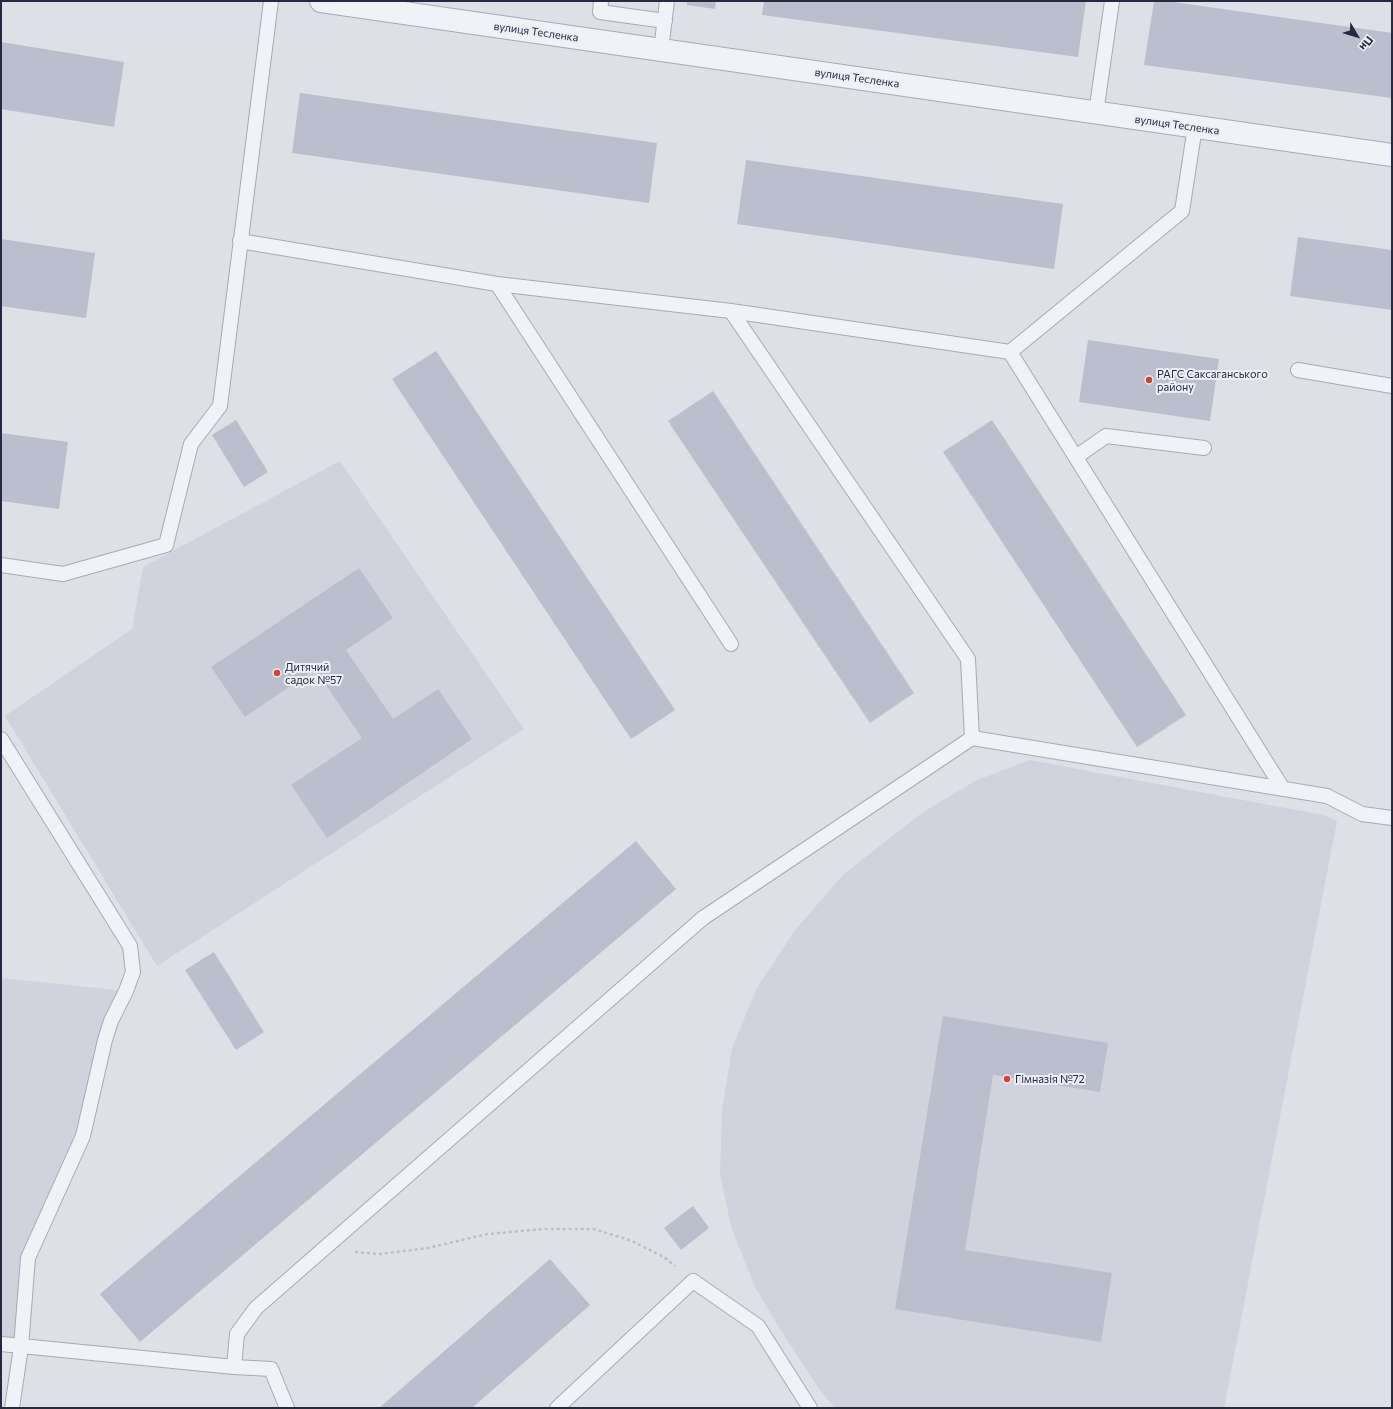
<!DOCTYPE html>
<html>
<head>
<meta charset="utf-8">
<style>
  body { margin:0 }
  #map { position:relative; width:1393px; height:1409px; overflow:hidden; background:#dee0e8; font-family:Commissioner,sans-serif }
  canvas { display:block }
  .frame { position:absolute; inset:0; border:2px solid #262a40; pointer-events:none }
  .north { position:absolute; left:1337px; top:16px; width:40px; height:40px; -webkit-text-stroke:3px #edeff6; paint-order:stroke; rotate:128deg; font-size:11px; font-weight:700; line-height:16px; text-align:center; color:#262a40 }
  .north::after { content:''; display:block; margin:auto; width:14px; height:18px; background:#262a40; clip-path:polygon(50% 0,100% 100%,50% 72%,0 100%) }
</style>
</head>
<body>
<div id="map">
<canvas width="1393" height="1409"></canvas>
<div class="frame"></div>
<div class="north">Пн</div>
</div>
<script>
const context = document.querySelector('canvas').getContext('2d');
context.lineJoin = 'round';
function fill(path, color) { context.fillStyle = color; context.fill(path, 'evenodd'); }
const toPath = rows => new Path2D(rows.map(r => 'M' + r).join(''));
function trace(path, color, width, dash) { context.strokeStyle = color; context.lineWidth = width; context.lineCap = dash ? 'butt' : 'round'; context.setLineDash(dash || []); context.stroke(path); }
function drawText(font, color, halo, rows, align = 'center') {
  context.font = font + ' Commissioner,sans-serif'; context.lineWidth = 4; context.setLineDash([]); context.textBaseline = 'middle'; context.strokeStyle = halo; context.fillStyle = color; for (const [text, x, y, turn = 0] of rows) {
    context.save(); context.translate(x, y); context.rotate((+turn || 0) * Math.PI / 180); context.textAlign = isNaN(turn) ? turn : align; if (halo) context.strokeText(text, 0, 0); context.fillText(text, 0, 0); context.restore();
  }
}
fill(toPath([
  [340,461,524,729,157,966,5,716,132,629,143,567],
  [1029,760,1323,815,1337,821,1224,1408,835,1408,819,1389,782,1332,755,1287,731,1227,720,1173,722,1110,732,1048,757,988,795,930,845,873,923,812,975,781],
  [1,978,126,991,91,1101,28,1258,21,1347,1,1344]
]), '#d0d2de');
fill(toPath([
  [687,1,716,1,715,9,687,5],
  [764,1,1086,1,1078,57,762,15],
  [1154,1,1166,1,1392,33,1392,98,1144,65],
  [1,42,124,62,114,127,1,109],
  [300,93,657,143,649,203,292,153],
  [746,160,1063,204,1054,269,737,224],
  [1298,237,1392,250,1392,310,1290,296],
  [1,239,95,253,86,318,1,306],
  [1088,340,1219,359,1210,421,1079,402],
  [436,351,675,710,631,739,392,379],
  [713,391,914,693,870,723,668,421],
  [236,420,268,472,244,487,212,435],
  [992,420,1186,715,1137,747,943,452],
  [1,433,68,442,59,509,1,501],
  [359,568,393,618,346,650,393,719,438,689,472,739,327,838,291,785,362,738,315,669,245,717,211,667],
  [636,841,676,889,140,1342,100,1294],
  [214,952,264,1032,236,1050,185,970],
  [943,1016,1108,1043,1100,1092,993,1075,965,1250,1112,1273,1101,1342,895,1309],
  [693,1206,709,1228,681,1250,664,1228],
  [550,1259,590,1305,472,1408,379,1408]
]), '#bbbecc');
const service = toPath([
  [601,1,600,12,665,21],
  [661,50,667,1],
  [1096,113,1112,1],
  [240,241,497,284,731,311,1010,352,1182,211,1195,127],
  [497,284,731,644],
  [731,311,968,659,972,738],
  [1010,352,1283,789],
  [1298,370,1392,386],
  [1076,457,1106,436,1204,448],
  [1,565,63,574,166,545,191,444,220,406,271,1],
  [1,739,130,946,133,972,126,991,111,1021,105,1040,83,1136,28,1258,21,1347,12,1408],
  [1,1344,234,1367],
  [287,1408,271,1369,234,1367,237,1334,256,1308,703,918,972,738,1327,796,1362,814,1392,818],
  [557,1408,693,1281,758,1326,810,1408]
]);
const minor = toPath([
  [321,1,1392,155]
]);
trace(service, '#a7a9b6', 16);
trace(minor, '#a7a9b6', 24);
trace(toPath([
  [355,1252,380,1254,428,1248,487,1234,545,1229,594,1229,632,1241,664,1257,675,1266]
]), '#bcbec7', 2.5, [3, 3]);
trace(service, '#f1f2f7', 14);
trace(minor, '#f1f2f7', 22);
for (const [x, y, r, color] of [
  [1149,380,4,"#d74039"],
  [277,673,4,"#d74039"],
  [1007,1079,4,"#d74039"]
]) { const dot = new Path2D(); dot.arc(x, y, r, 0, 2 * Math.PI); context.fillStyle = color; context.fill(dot); trace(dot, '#edeff6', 1.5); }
drawText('11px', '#262a40', '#edeff6', [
  ["вулиця Тесленка",536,32,8],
  ["вулиця Тесленка",857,78,8],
  ["вулиця Тесленка",1177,125,8]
]);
drawText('11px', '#262a40', '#edeff6', [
  ["РАГС Саксаганського",1157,374],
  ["району",1157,387],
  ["Дитячий",285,667],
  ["садок №57",285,680],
  ["Гімназія №72",1015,1079]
], 'left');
</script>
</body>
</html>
